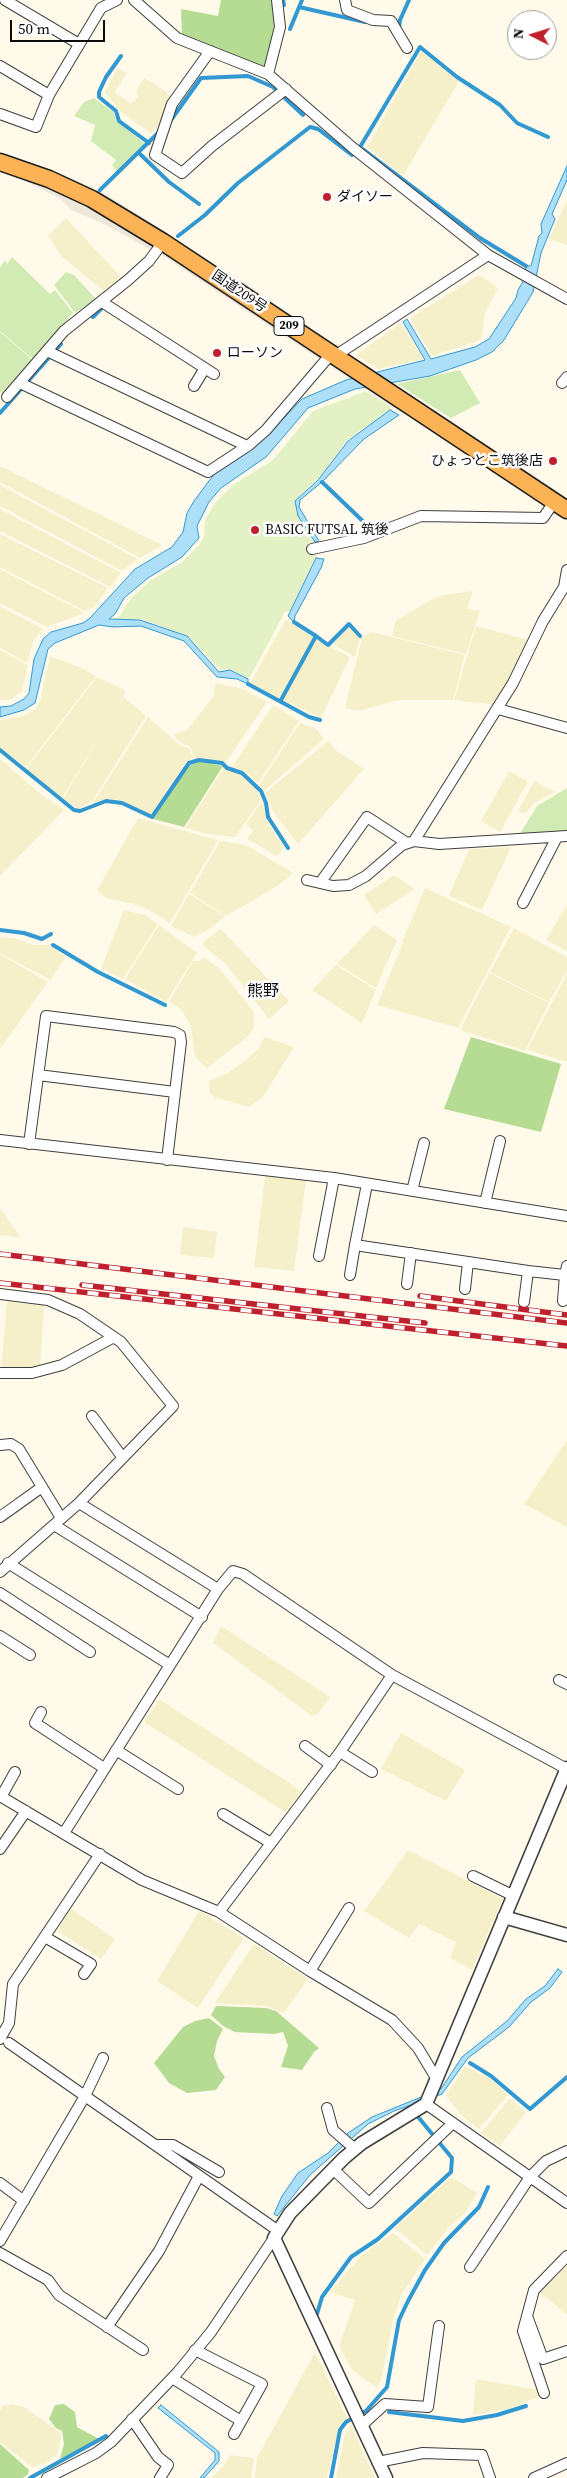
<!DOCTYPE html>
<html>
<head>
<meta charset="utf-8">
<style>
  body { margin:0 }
  #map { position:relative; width:567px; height:2478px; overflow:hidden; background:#fffaea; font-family:"Source Serif 4",serif }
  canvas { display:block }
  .north { position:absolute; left:507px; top:10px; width:50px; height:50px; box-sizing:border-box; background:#fff; border:1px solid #9e9e9e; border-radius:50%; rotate:275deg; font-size:14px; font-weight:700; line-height:20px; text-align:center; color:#0c0c0c }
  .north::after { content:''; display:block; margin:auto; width:18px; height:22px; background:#bf202e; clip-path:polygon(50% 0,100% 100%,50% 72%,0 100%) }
  .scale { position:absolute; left:10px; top:20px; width:95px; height:22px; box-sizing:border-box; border:2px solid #0c0c0c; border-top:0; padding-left:6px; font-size:15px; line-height:18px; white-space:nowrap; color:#0c0c0c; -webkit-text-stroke:4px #fff; paint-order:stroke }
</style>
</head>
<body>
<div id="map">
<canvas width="567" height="2478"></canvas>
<div class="north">N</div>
<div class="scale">50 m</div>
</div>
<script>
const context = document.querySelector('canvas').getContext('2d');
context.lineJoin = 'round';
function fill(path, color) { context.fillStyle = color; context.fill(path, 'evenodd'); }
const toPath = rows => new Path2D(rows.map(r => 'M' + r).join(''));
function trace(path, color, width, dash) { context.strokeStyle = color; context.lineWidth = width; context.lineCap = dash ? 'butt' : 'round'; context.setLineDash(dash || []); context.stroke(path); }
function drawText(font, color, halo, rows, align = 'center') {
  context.font = font + ' "Source Serif 4","Noto Sans JP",serif'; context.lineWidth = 5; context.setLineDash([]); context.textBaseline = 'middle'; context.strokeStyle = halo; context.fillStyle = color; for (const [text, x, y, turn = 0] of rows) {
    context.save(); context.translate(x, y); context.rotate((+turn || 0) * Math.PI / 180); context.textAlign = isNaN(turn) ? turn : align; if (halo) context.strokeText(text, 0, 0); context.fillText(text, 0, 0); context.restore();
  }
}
fill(toPath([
  [421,51,459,81,403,176,367,147],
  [117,68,127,73,115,92,131,104,139,95,136,91,144,78,164,90,174,101,152,134,122,113,105,93],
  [567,200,567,245,549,239],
  [66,218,122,278,104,291,62,257,48,236],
  [479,275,498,288,485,313,481,340,432,356,410,318],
  [401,323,423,359,379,369,356,355],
  [0,466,162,545,140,558,0,482],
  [0,485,138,559,122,571,0,506],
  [0,509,121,573,110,587,0,531],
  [0,534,108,588,95,606,85,611,0,567],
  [0,569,85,613,47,627,0,603],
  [473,591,467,609,480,611,466,654,392,636,396,620,431,600,442,595],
  [0,606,45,630,40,631,33,642,27,663,0,648],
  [286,619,314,637,280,699,250,683],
  [349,626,360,638,355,657,333,644],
  [476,626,532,641,497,705,454,700],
  [372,632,465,655,453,700,399,700,358,711,345,708,362,637],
  [316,639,350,657,321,718,283,700],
  [0,650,28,665,22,691,9,700,0,700],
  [50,656,84,669,96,676,26,767,0,748,0,720,20,717,36,709,40,701],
  [97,677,126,691,118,706,124,697,146,716,93,800,79,809,63,799,103,731,62,798,26,769],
  [216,683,243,689,267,702,226,762,195,758,190,747,181,743,173,735,187,730,213,697],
  [273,705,299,721,258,783,244,771,232,767],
  [148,717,180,745,189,748,193,758,184,765,151,815,121,800,106,799,93,803],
  [300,723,316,728,324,739,264,791,259,785],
  [328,741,337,751,364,769,298,844,274,813,265,793],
  [0,759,42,795,64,810,0,876],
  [224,768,242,774,257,790,261,800,235,837,207,834,185,828],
  [509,771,528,782,500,832,481,821],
  [534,781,555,792,534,803,525,814,518,811],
  [264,803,266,819,284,848,277,856,247,839,253,830,246,824,260,804],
  [138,818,218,840,170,923,149,910,134,904,106,898,97,890],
  [220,841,246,845,293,873,279,885,226,916,190,893],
  [511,847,482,910,449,896,469,849],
  [394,875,415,889,376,914,364,895],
  [425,888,511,927,458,1028,377,1005,403,943,407,945,402,942],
  [189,894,225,916,213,927,194,937,171,926],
  [567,905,567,951,546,940],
  [124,910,145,915,158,924,123,979,101,968],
  [159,925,197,953,166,1002,125,979],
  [374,925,397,940,376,988,337,964],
  [514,928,567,957,567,971,549,1002,490,972],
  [221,929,289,1001,269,1019,225,963,203,946,204,941],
  [0,937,17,939,33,945,49,945,66,957,50,980,0,953],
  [0,954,48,982,0,1049],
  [203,957,219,968,254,1012,254,1028,247,1037,207,1068,195,1057,191,1026,181,1009,169,1002,193,961,200,961],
  [336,965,376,990,362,1023,312,990],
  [489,973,549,1003,525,1051,460,1030],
  [567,974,567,1062,527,1050],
  [264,1037,294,1047,263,1097,249,1107,214,1097,210,1093,209,1081,226,1074,245,1061,259,1048],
  [265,1176,306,1180,294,1271,254,1267],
  [0,1208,21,1238,0,1235],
  [183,1227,217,1232,214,1258,180,1255],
  [7,1301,44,1306,40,1368,1,1370],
  [567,1440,567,1527,524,1504],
  [221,1626,330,1697,318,1714,312,1716,213,1643],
  [159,1700,160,1700,302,1791,285,1812,144,1722],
  [401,1733,465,1770,446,1801,381,1769],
  [408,1850,503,1899,472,1970,450,1958,456,1942,419,1924,409,1938,364,1911],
  [71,1909,115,1939,101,1959,57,1931],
  [199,1911,244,1938,198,2008,157,1981],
  [254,1944,308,1979,284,2013,266,2006,215,2003],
  [465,2066,489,2078,508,2095,479,2129,463,2117,446,2096],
  [510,2098,526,2112,500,2146,481,2133],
  [451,2177,477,2193,465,2213,450,2226,427,2255,395,2228],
  [393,2233,425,2259,402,2294,393,2320,381,2380,377,2387,366,2381,350,2367,339,2346,355,2300,330,2292,361,2256],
  [567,2265,567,2314,540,2293],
  [315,2352,347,2418,338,2432,327,2478,255,2478,257,2458],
  [476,2379,539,2390,542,2395,512,2408,473,2415],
  [11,2404,24,2407,61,2433,58,2454,46,2463,32,2467,0,2442,0,2411,2,2406],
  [351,2424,375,2478,336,2478,345,2434],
  [230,2455,254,2458,251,2478,211,2478,223,2467]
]), '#f5f0ca');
fill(toPath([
  [94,98,113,112,115,117,145,144,117,171,112,165,116,160,91,141,95,125,74,116,84,102],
  [12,257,50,294,55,290,73,313,33,359,0,331,0,268,5,260,7,264],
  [66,272,74,275,96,299,75,313,54,285],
  [0,332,33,360,3,393,0,392],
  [460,370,480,403,451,418,397,384],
  [567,788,567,831,520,834,537,806]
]), '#d2eab3');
fill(toPath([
  [221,0,274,0,277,27,266,69,182,37,181,9,218,16],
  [200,761,223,766,184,827,153,819,187,767],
  [471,1037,561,1064,541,1132,444,1109],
  [216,2006,266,2008,276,2011,319,2048,314,2052,302,2070,281,2067,288,2046,283,2032,274,2034,235,2032,223,2026,211,2015],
  [209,2018,223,2029,217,2041,214,2056,219,2069,225,2077,216,2090,187,2093,169,2083,154,2063,183,2027,195,2021],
  [64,2404,75,2412,77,2427,99,2439,60,2459,64,2444,62,2431,56,2428,49,2419,55,2405],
  [0,2444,29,2470,28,2474,23,2478,0,2478]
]), '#b6db92');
fill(toPath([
  [366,391,392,408,347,440,322,474,295,500,298,516,315,544,316,556,290,611,285,612,249,679,230,669,221,670,188,636,141,619,113,619,120,616,131,598,151,580,181,563,200,544,204,536,205,520,214,504,233,485,273,460,313,411]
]), '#e3f1c5');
fill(toPath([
  [64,175,100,191,168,233,164,234],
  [15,176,28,178,90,207,152,245,151,250,102,223,71,210,61,199],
  [172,237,248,285,333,344,339,344,334,347],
  [163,252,323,356,321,360,160,254],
  [352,356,567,498,567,503,352,359],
  [333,363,543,503,543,505,398,408,393,408,329,365]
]), '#eee8da');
const water = toPath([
  [567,166,567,180,552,214,555,219,541,253,533,292,504,340,492,352,476,360,430,376,355,389,308,408,266,457,221,488,209,502,197,526,199,538,182,557,148,578,124,598,115,614,109,619,140,620,187,636,219,672,230,670,248,679,248,684,237,679,217,677,184,641,141,626,113,627,99,625,55,643,48,649,35,703,24,710,0,717,0,707,11,706,24,699,29,693,34,659,43,639,51,632,83,623,90,618,135,569,172,547,183,532,187,513,194,501,218,469,265,438,302,399,346,380,425,360,403,322,407,319,431,359,475,347,489,339,516,298,518,290,524,280,526,266,531,266,539,236,542,233,541,224,567,166],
  [390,410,399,415,364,439,322,482,300,500,299,507,319,541,315,542,298,516,295,501,318,480,348,441,390,410],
  [316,558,324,559,321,568,295,616,294,622,288,616,316,558],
  [558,1969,562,1972,550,1988,531,2002,509,2027,468,2058,442,2094,394,2111,368,2124,310,2175,277,2216,274,2214,282,2196,298,2173,328,2153,348,2133,372,2117,441,2089,462,2057,507,2021,526,1999,545,1986,558,1969],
  [161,2405,219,2452,219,2461,204,2478,200,2478,215,2460,215,2453,158,2408,161,2405]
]);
fill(water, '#addff8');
trace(water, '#3298d1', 1);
trace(toPath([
  [283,0,284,5],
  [299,7,365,22],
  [399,28,400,20,409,0],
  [290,29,302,0],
  [121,56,106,77,99,92,99,97,116,111,119,121,149,143],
  [171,120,201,78,248,76,273,87,303,115],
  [139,153,169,182,199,204],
  [100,190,159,132],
  [178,236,205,215,238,183,310,127,318,129,352,155],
  [526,266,480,238,360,147,420,47,457,77,500,105,517,123,548,137],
  [93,317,106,304],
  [0,413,61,344],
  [322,482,369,527],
  [294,622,316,636],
  [248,684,309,717,320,720],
  [281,700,316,636,328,645,349,624,360,636],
  [0,750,74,810,80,811,106,801,122,803,152,817,189,763,199,760,222,763,227,768,242,773,261,791,266,803,268,817,288,848],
  [0,930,24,933,42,939,51,934],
  [53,945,98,972,165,1005],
  [470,2063,491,2076,530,2109,567,2077],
  [317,2314,322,2297,351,2257,378,2239,451,2172,452,2158,419,2118],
  [389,2412,463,2421,497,2415,526,2406],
  [30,2478,106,2436],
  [331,2478,340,2430,346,2422,366,2411,387,2387,399,2320,408,2301,425,2270,444,2243,479,2207,488,2187]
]), '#3298d1', 4);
const minor = toPath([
  [5,0,79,44],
  [134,0,177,38,268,74,353,148,488,255,567,299],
  [345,0,347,10,373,20,391,21,407,48],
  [210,51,172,104,155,155,182,173,212,146,286,89],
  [0,66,49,95,101,8,117,0],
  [268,74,280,27,277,0],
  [0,114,36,127,49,95],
  [102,302,214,374],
  [47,351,247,446],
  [335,356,488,255],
  [20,383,208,472,249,445,266,430,331,354],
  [562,383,567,377],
  [194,386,205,368],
  [7,397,64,331,128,280,149,261,163,242],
  [312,549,364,538,421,516,543,518,554,502],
  [498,709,567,728],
  [414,841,513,683,543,621,564,587,567,570],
  [307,880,333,886,349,885,366,876,402,845,414,841,439,844,567,836],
  [320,883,367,817,407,843],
  [523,903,557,837],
  [38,1075,175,1092],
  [0,1140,334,1178,567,1216],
  [29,1144,46,1016,174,1032,180,1035,181,1042,167,1160],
  [367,1184,355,1245,528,1271,565,1275,567,1266],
  [412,1191,424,1143],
  [485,1203,500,1141],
  [319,1256,334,1178],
  [350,1275,355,1245],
  [407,1284,411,1253],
  [465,1289,468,1262],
  [0,1294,48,1300,80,1314,121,1342,173,1406,79,1503,0,1572],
  [563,1301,565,1275],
  [524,1302,528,1271],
  [0,1373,32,1373,62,1365,114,1337],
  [92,1416,123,1458],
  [0,1445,11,1444,19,1449,61,1518],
  [79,1503,218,1589],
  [0,1517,42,1487],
  [54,1525,202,1617],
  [8,1563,170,1665],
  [0,1593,90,1652],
  [0,1636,30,1655],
  [559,1680,567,1684],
  [41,1712,35,1723,104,1768],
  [305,1746,331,1765],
  [116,1750,178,1789],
  [340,1752,372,1772],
  [0,1796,142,1880,219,1912,310,1971,392,2020,418,2048,436,2078],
  [1,1797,15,1772],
  [223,1814,271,1843],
  [64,1833,218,1589,233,1571,243,1574,392,1675,567,1769],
  [0,1849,26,1811],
  [473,1876,514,1896],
  [219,1912,340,1752,392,1675],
  [45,1937,91,1964,84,1974],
  [310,1971,349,1908],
  [0,2039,9,2023,13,1984,100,1854],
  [9,2043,277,2230],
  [426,2104,567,2203],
  [327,2108,333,2130,355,2149],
  [155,2145,173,2145,219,2172],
  [333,2169,369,2203,453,2123],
  [0,2183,24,2201],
  [0,2241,85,2096,103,2058],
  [0,2253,48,2280,59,2295,143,2350],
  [470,2267,530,2177,546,2161,567,2151],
  [527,2316,543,2359,567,2351],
  [107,2327,159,2251,199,2176],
  [195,2350,262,2384,234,2434],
  [172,2378,241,2421],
  [544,2393,523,2331,534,2290,567,2256],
  [132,2419,158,2457,168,2465,160,2478],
  [361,2426,385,2404,428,2407,439,2326],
  [378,2462,423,2453,482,2455,490,2478],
  [47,2478,96,2453,111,2442,177,2373,211,2332,274,2238],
  [534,2478,567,2463]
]);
const tertiary = toPath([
  [504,1917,567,1935],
  [386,2478,274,2238,290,2213,344,2158,362,2143,426,2104,567,1768]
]);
const trunk = toPath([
  [0,162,49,179,92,199,163,242,567,510]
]);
trace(minor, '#3f3f3f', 12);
trace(tertiary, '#3f3f3f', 15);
trace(trunk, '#1d1d1d', 19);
trace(minor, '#fff', 10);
trace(tertiary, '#fff', 12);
trace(trunk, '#fbb355', 16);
const rail = toPath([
  [0,1254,567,1323],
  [0,1283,567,1346],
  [82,1285,425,1323],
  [420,1296,567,1315]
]);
trace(rail, '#bf202e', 5.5);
trace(rail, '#fff', 4, [11]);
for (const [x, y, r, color] of [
  [327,197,5,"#bf202e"],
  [217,353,5,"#bf202e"],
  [553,461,5,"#bf202e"],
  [255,530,5,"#bf202e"]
]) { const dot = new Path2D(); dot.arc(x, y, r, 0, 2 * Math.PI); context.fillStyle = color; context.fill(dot); trace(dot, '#fff', 2); }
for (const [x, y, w] of [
  [289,326,30]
]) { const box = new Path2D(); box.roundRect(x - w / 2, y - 9.5, w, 19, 4); context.fillStyle = '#fff'; context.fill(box); trace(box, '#0c0c0c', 1); }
drawText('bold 12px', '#0c0c0c', null, [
  ["209",289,326]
]);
drawText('14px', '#0c0c0c', '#fff', [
  ["ダイソー",337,197],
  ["ローソン",227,353],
  ["ひょっとこ筑後店",543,461,"right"],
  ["BASIC FUTSAL 筑後",265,530]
], 'left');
drawText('14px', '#0c0c0c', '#fff', [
  ["国道209号",239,292,34]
]);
drawText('16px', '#0c0c0c', '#fff', [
  ["熊野",263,992]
]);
</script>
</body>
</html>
